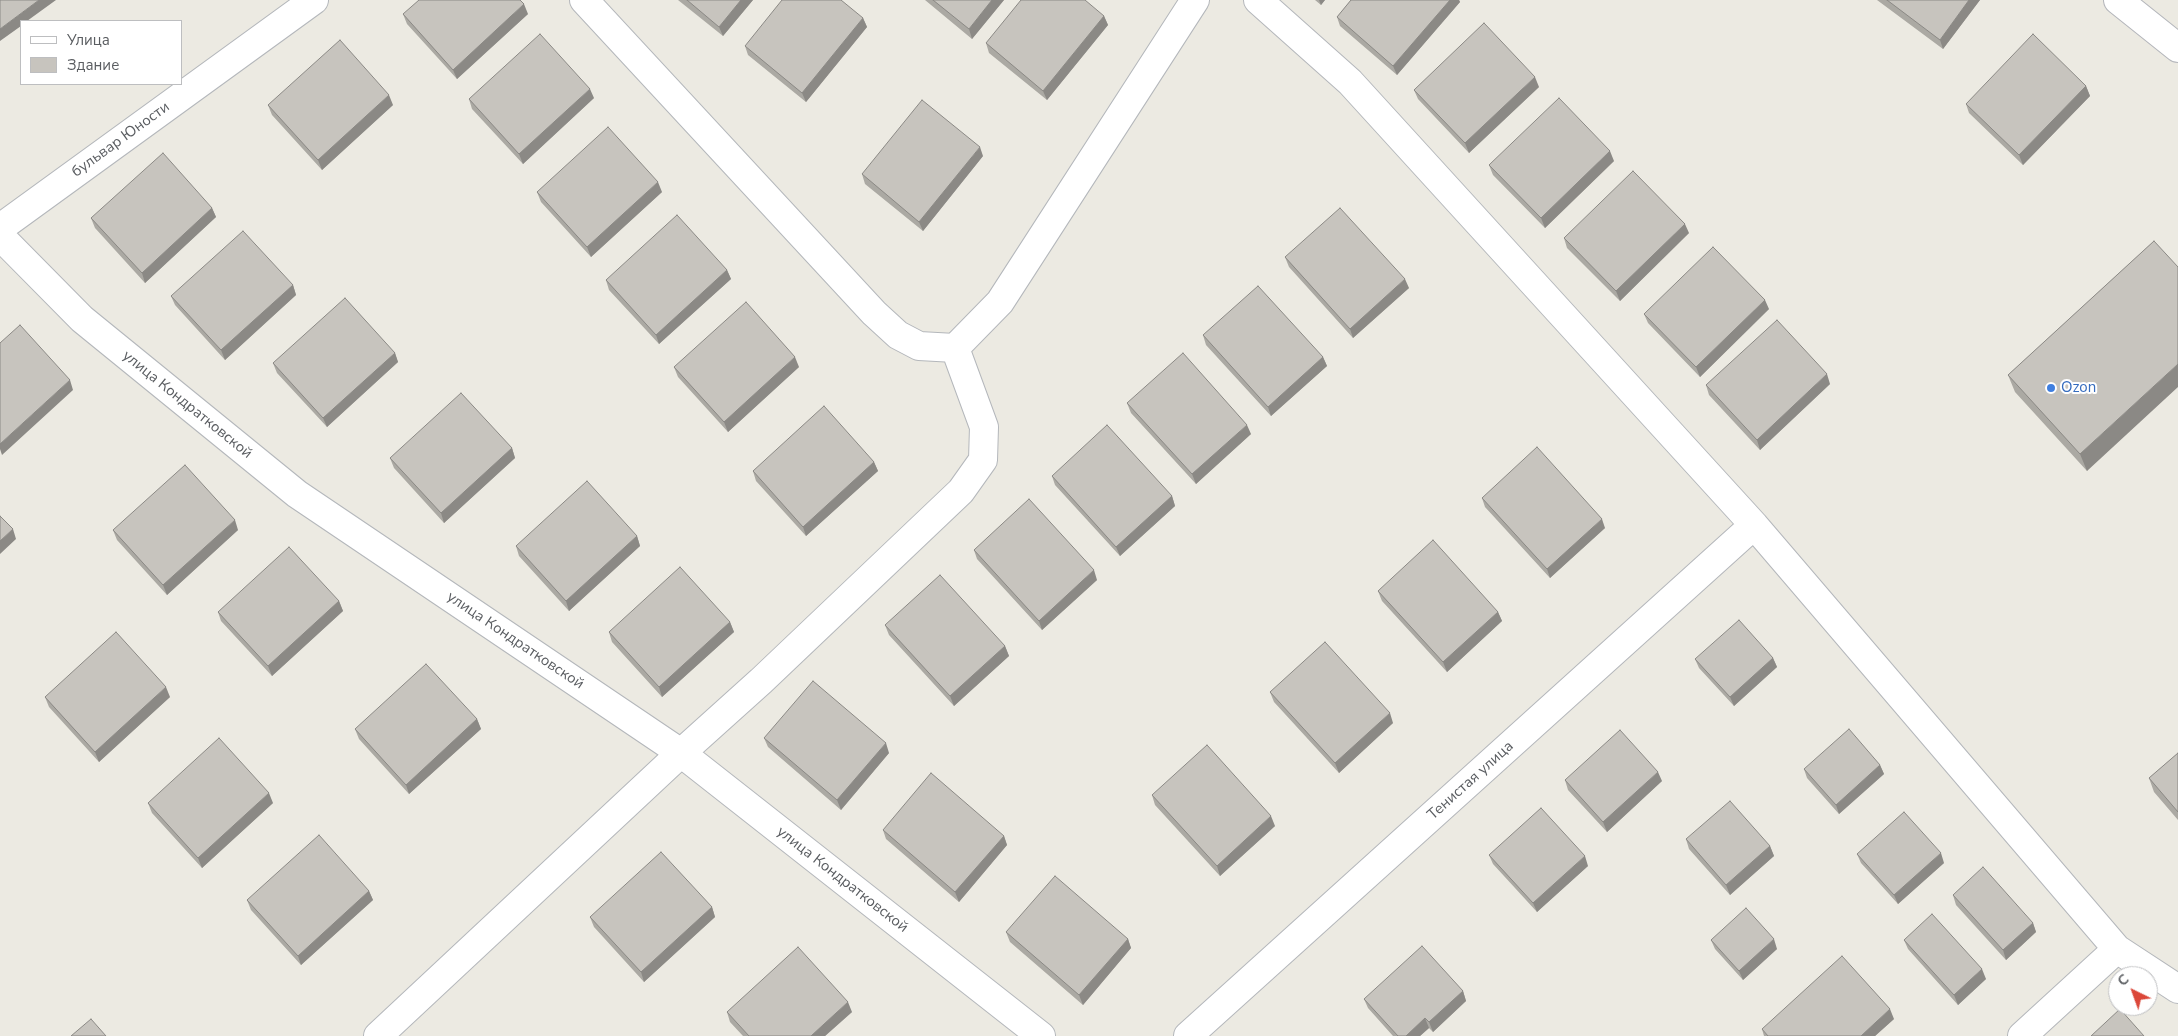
<!DOCTYPE html>
<html>
<head>
<meta charset="utf-8">
<style>
  body { margin:0 }
  #map { position:relative; width:2178px; height:1036px; overflow:hidden; background:#eceae2; font-family:"Nunito Sans",sans-serif }
  canvas { display:block }
  .legend { position:absolute; left:20px; top:20px; width:162px; height:65px; box-sizing:border-box; background:#fff; border:1px solid #bdbec0; margin:0; padding:6px 9px; list-style:none; font-size:15px; color:#5a5d61 }
  .legend li { display:flex; align-items:center; gap:10px; height:25px }
  .legend b { width:25px; border:1px solid #bdbec0 }
  .north { position:absolute; left:2108px; top:966px; width:50px; height:50px; box-sizing:border-box; background:#fff; border:1px solid #bdbec0; border-radius:50%; rotate:318deg; font-size:14px; font-weight:700; line-height:20px; text-align:center; color:#5a5d61 }
  .north::after { content:''; display:block; margin:auto; width:18px; height:22px; background:#db4739; clip-path:polygon(50% 0,100% 100%,50% 72%,0 100%) }
</style>
</head>
<body>
<div id="map">
<canvas width="2178" height="1036"></canvas>
<ul class="legend">
<li><b style="height:6px;background:#fff"></b>Улица</li>
<li><b style="height:14px;background:#c7c4be"></b>Здание</li>
</ul>
<div class="north">С</div>
</div>
<script>
const context = document.querySelector('canvas').getContext('2d');
context.lineJoin = 'round';
const toPath = rows => new Path2D(rows.map(r => 'M' + r).join(''));
function trace(path, color, width, dash) { context.strokeStyle = color; context.lineWidth = width; context.lineCap = dash ? 'butt' : 'round'; context.setLineDash(dash || []); context.stroke(path); }
function fill(path, color) { context.fillStyle = color; context.fill(path, 'evenodd'); }
function drawText(font, color, halo, rows, align = 'center') {
  context.font = font + ' "Nunito Sans",sans-serif'; context.lineWidth = 4; context.setLineDash([]); context.textBaseline = 'middle'; context.strokeStyle = halo; context.fillStyle = color; for (const [text, x, y, turn = 0] of rows) {
    context.save(); context.translate(x, y); context.rotate((+turn || 0) * Math.PI / 180); context.textAlign = isNaN(turn) ? turn : align; if (halo) context.strokeText(text, 0, 0); context.fillText(text, 0, 0); context.restore();
  }
}
const street = toPath([
  [584,0,874,313,898,335,919,346,955,348,1000,302,1195,0],
  [1258,0,1350,82,1754,525,2117,949,2178,989],
  [0,228,314,0],
  [0,236,82,319,297,494,681,753,1041,1036],
  [378,1036,681,753,761,681,961,491,983,460,984,427,955,348],
  [1188,1036,1754,525],
  [2022,1036,2117,949]
]);
const secondary = toPath([
  [2118,0,2178,48]
]);
trace(street, '#b4b7bb', 30);
trace(secondary, '#b4b6bb', 30);
trace(street, '#fff', 28);
trace(secondary, '#fff', 28);
fill(toPath([
  [678,0,753,0,723,36],
  [925,0,1004,0,972,39],
  [1315,0,1325,0,1321,5],
  [1351,0,1459,0,1460,2,1397,75,1340,26,1337,17],
  [1877,0,1980,0,1943,49],
  [403,14,528,14,457,79,407,24],
  [1104,16,1108,25,1047,100,989,53,986,43],
  [863,18,867,27,806,102,748,55,745,46],
  [2086,86,2090,96,2023,165,1969,113,1966,104],
  [1539,87,1469,153,1418,99,1414,90],
  [594,98,523,164,472,109,469,99],
  [268,105,393,105,322,170,272,115],
  [983,156,923,231,865,184,862,174],
  [1614,161,1545,228,1493,175,1489,165],
  [537,192,662,192,591,257,541,202],
  [212,208,216,217,145,283,95,228,91,218],
  [1689,233,1620,301,1567,248,1564,238],
  [2154,241,2087,471,2015,392,2008,375],
  [1285,257,1409,288,1353,338,1289,267],
  [727,270,731,279,659,344,609,290,606,280],
  [293,285,296,295,225,360,175,305,171,296],
  [1769,309,1700,377,1648,323,1644,314],
  [1203,335,1323,357,1327,366,1271,416,1206,345],
  [395,353,398,362,327,427,277,373,273,363],
  [674,367,799,367,728,432,678,377],
  [1830,384,1760,450,1709,395,1706,385],
  [1127,403,1251,434,1196,484,1131,413],
  [512,448,515,458,444,523,394,468,390,458],
  [874,462,878,471,806,536,756,481,753,471],
  [1052,476,1172,496,1175,506,1120,556,1055,485],
  [1482,498,1605,528,1550,578,1485,507],
  [113,530,238,530,167,595,117,540],
  [637,536,640,546,569,611,519,556,516,546],
  [974,550,1097,580,1042,630,977,559],
  [1378,591,1498,612,1502,621,1447,672,1382,601],
  [339,601,343,611,272,676,221,621,218,612],
  [730,622,734,632,662,697,612,642,609,632],
  [885,625,1005,646,1009,656,954,706,889,635],
  [1773,658,1777,667,1734,706,1699,668,1695,659],
  [1270,692,1393,723,1339,773,1274,702],
  [45,697,170,697,99,762,49,707],
  [477,719,481,729,409,794,359,739,355,729],
  [764,738,889,753,841,810,768,747],
  [2178,753,2178,820,2154,792,2149,778],
  [1880,765,1884,774,1839,814,1807,778,1804,769],
  [1565,780,1662,781,1607,832,1568,790],
  [1152,795,1275,826,1220,876,1155,805],
  [148,803,273,803,202,868,152,813],
  [883,830,1004,836,1007,845,959,902,886,839],
  [1686,839,1770,846,1774,856,1730,895,1689,849],
  [1857,854,1944,863,1898,904,1861,863],
  [1489,855,1588,866,1537,912,1493,864],
  [369,891,373,900,301,965,251,910,247,900],
  [1953,895,2033,923,2036,932,2006,960,1956,905],
  [712,907,715,917,644,982,594,927,590,917],
  [1006,932,1128,939,1131,948,1083,1005,1010,942],
  [1711,940,1777,949,1743,980,1715,949],
  [1904,940,1986,979,1958,1005,1908,949],
  [1463,991,1466,1001,1433,1032,1429,1028,1420,1036,1393,1036,1368,1008,1364,999],
  [727,1012,852,1012,825,1036,743,1036,730,1022],
  [1894,1019,1875,1036,1764,1036,1762,1029]
]), '#aba9a3');
fill(toPath([
  [39,0,56,0,27,21,21,21,21,26,0,41,0,29],
  [741,0,753,0,723,36,719,27],
  [992,0,1004,0,972,39,969,29],
  [1319,0,1325,0,1321,5],
  [1450,0,1459,0,1460,2,1397,75,1393,66],
  [1969,0,1980,0,1943,49,1940,40],
  [524,4,528,14,457,79,453,70],
  [1104,16,1108,25,1047,100,1043,91],
  [863,18,867,27,806,102,802,93],
  [1535,77,1539,87,1469,153,1465,143],
  [2086,86,2090,96,2023,165,2019,155],
  [590,89,594,98,523,164,519,154],
  [389,95,393,105,322,170,318,160],
  [980,147,983,156,923,231,919,222],
  [1610,151,1614,161,1545,228,1541,218],
  [658,182,662,192,591,257,587,247],
  [212,208,216,217,145,283,142,273],
  [1685,224,1689,233,1620,301,1616,291],
  [727,270,731,279,659,344,656,335],
  [1405,279,1409,288,1353,338,1350,329],
  [293,285,296,295,225,360,221,350],
  [1765,300,1769,309,1700,377,1696,367],
  [395,353,398,362,327,427,323,418],
  [795,357,799,367,728,432,724,422],
  [1323,357,1327,366,1271,416,1268,407],
  [2178,364,2178,387,2087,471,2080,454],
  [1827,374,1830,384,1760,450,1757,440],
  [70,380,73,390,2,455,0,449,0,444],
  [1247,425,1251,434,1196,484,1192,474],
  [512,448,515,458,444,523,441,513],
  [874,462,878,471,806,536,803,527],
  [1172,496,1175,506,1120,556,1116,547],
  [1602,519,1605,528,1550,578,1547,569],
  [235,520,238,530,167,595,163,585],
  [13,529,16,539,0,554,0,541],
  [637,536,640,546,569,611,566,601],
  [1094,570,1097,580,1042,630,1039,621],
  [339,601,343,611,272,676,268,666],
  [1498,612,1502,621,1447,672,1443,662],
  [730,622,734,632,662,697,659,687],
  [1005,646,1009,656,954,706,950,696],
  [1773,658,1777,667,1734,706,1730,697],
  [166,687,170,697,99,762,95,752],
  [1390,713,1393,723,1339,773,1335,763],
  [477,719,481,729,409,794,406,785],
  [886,743,889,753,841,810,837,800],
  [1880,765,1884,774,1839,814,1836,805],
  [1658,772,1662,781,1607,832,1603,822],
  [269,793,273,803,202,868,198,858],
  [1271,816,1275,826,1220,876,1217,866],
  [1004,836,1007,845,959,902,955,892],
  [1770,846,1774,856,1730,895,1726,885],
  [1941,853,1944,863,1898,904,1894,895],
  [1585,856,1588,866,1537,912,1533,903],
  [369,891,373,900,301,965,298,956],
  [712,907,715,917,644,982,641,972],
  [2033,923,2036,932,2006,960,2003,950],
  [1128,939,1131,948,1083,1005,1079,995],
  [1774,939,1777,949,1743,980,1739,971],
  [1982,969,1986,979,1958,1005,1954,995],
  [1463,991,1466,1001,1433,1032,1429,1022],
  [848,1002,852,1012,825,1036,811,1036],
  [1890,1009,1894,1019,1875,1036,1861,1036],
  [1425,1018,1429,1028,1420,1036,1406,1036]
]), '#8b8985');
const building = toPath([
  [0,0,39,0,0,29,0,0],
  [419,0,520,0,524,4,453,70,403,14,419,0],
  [687,0,741,0,719,27,687,0],
  [782,0,841,0,863,18,802,93,745,46,782,0],
  [933,0,992,0,969,29,933,0],
  [1021,0,1085,0,1104,16,1043,91,986,43,1021,0],
  [1351,0,1450,0,1393,66,1337,17,1351,0],
  [1887,0,1969,0,1940,40,1887,0],
  [1484,23,1535,77,1465,143,1414,90,1484,23],
  [540,34,590,89,519,154,469,99,540,34],
  [2033,34,2086,86,2019,155,1966,104,2033,34],
  [340,40,389,95,318,160,268,105,340,40],
  [1559,98,1610,151,1541,218,1489,165,1559,98],
  [922,100,980,147,919,222,862,174,922,100],
  [608,127,658,182,587,247,537,192,608,127],
  [163,153,212,208,142,273,91,218,163,153],
  [1633,171,1685,224,1616,291,1564,238,1633,171],
  [1340,208,1405,279,1350,329,1285,257,1340,208],
  [677,215,727,270,656,335,606,280,677,215],
  [243,231,293,285,221,350,171,296,243,231],
  [2154,241,2178,267,2178,364,2080,454,2008,375,2154,241],
  [1713,247,1765,300,1696,367,1644,314,1713,247],
  [1258,286,1323,357,1268,407,1203,335,1258,286],
  [345,298,395,353,323,418,273,363,345,298],
  [746,302,795,357,724,422,674,367,746,302],
  [1777,320,1827,374,1757,440,1706,385,1777,320],
  [20,325,70,380,0,444,0,343,20,325],
  [1183,353,1247,425,1192,474,1127,403,1183,353],
  [461,393,512,448,441,513,390,458,461,393],
  [824,406,874,462,803,527,753,471,824,406],
  [1107,425,1172,496,1116,547,1052,476,1107,425],
  [1537,447,1602,519,1547,569,1482,498,1537,447],
  [185,465,235,520,163,585,113,530,185,465],
  [587,481,637,536,566,601,516,546,587,481],
  [1029,499,1094,570,1039,621,974,550,1029,499],
  [0,516,13,529,0,541,0,516],
  [1433,540,1498,612,1443,662,1378,591,1433,540],
  [289,547,339,601,268,666,218,612,289,547],
  [680,567,730,622,659,687,609,632,680,567],
  [940,575,1005,646,950,696,885,625,940,575],
  [1739,620,1773,658,1730,697,1695,659,1739,620],
  [116,632,166,687,95,752,45,697,116,632],
  [1325,642,1390,713,1335,763,1270,692,1325,642],
  [426,664,477,719,406,785,355,729,426,664],
  [813,681,886,743,837,800,764,738,813,681],
  [1849,729,1880,765,1836,805,1804,769,1849,729],
  [1620,730,1658,772,1603,822,1565,780,1620,730],
  [219,738,269,793,198,858,148,803,219,738],
  [1207,745,1271,816,1217,866,1152,795,1207,745],
  [2178,753,2178,812,2149,778,2178,753],
  [931,773,1004,836,955,892,883,830,931,773],
  [1730,801,1770,846,1726,885,1686,839,1730,801],
  [1541,808,1585,856,1533,903,1489,855,1541,808],
  [1904,812,1941,853,1894,895,1857,854,1904,812],
  [319,835,369,891,298,956,247,900,319,835],
  [661,852,712,907,641,972,590,917,661,852],
  [1983,867,2033,923,2003,950,1953,895,1983,867],
  [1055,876,1128,939,1079,995,1006,932,1055,876],
  [1746,908,1774,939,1739,971,1711,940,1746,908],
  [1932,914,1982,969,1954,995,1904,940,1932,914],
  [1422,946,1463,991,1429,1022,1425,1018,1406,1036,1398,1036,1364,999,1422,946],
  [798,947,848,1002,811,1036,749,1036,727,1012,798,947],
  [1842,956,1890,1009,1861,1036,1768,1036,1762,1029,1842,956],
  [2120,1009,2144,1036,2091,1036,2120,1009],
  [91,1019,106,1036,71,1036,91,1019]
]);
fill(building, '#c7c4be');
trace(building, '#8b8985', 1);
for (const [x, y, r, color] of [
  [2051,388,5,"#3f7fe0"]
]) { const dot = new Path2D(); dot.arc(x, y, r, 0, 2 * Math.PI); context.fillStyle = color; context.fill(dot); trace(dot, '#fff', 2); }
drawText('15px', '#5a5d61', '#fff', [
  ["бульвар Юности",121,140,-36],
  ["улица Кондратковской",187,405,39],
  ["улица Кондратковской",515,641,34],
  ["Тенистая улица",1471,781,-42],
  ["улица Кондратковской",842,880,38]
]);
drawText('15px', '#366cbe', '#fff', [
  ["Ozon",2061,388]
], 'left');
</script>
</body>
</html>
